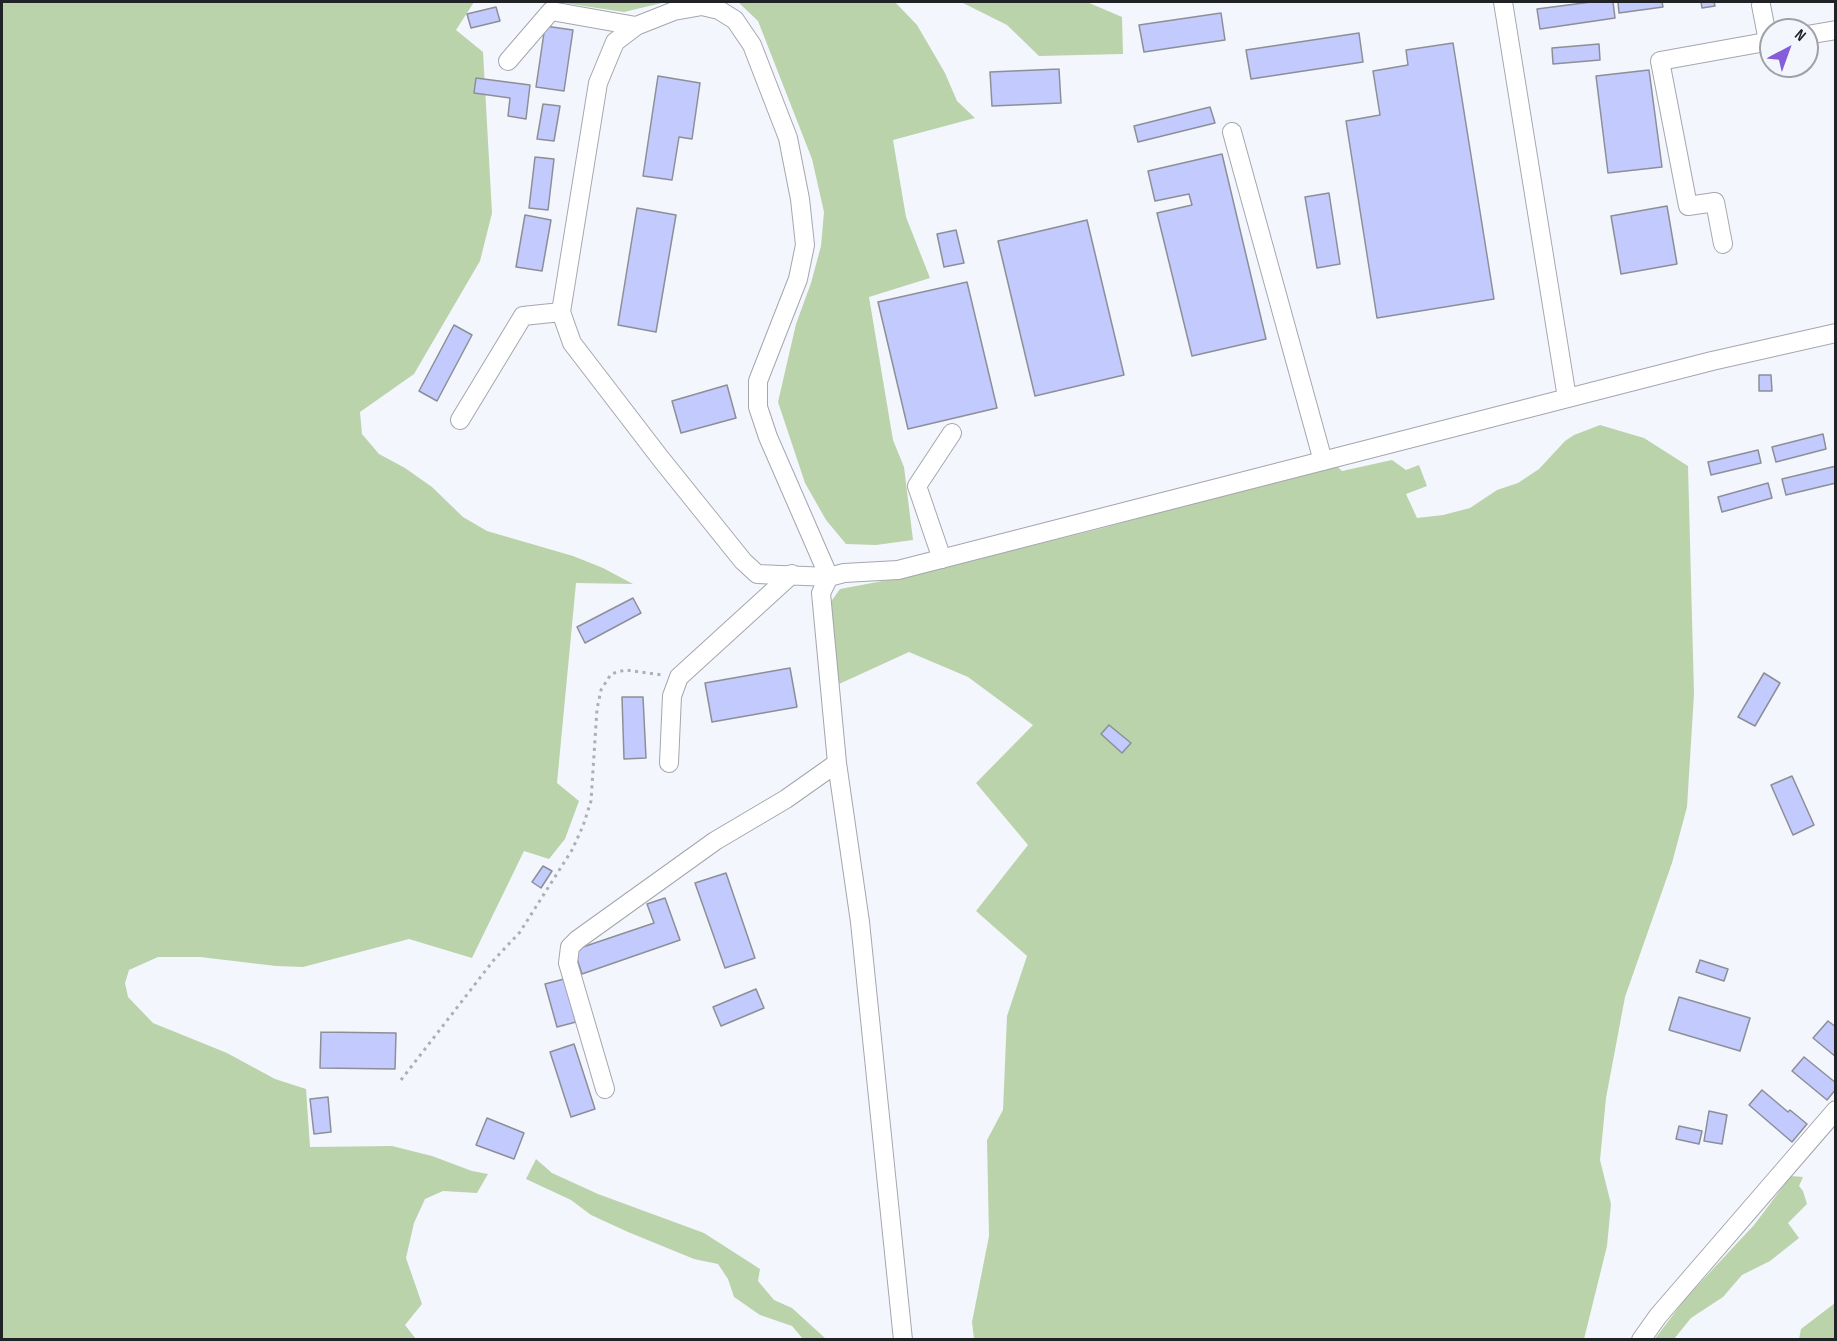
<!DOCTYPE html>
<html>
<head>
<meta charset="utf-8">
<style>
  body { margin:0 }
  #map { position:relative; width:1837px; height:1341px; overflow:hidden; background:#f4f6fe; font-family:"Sofia Sans Condensed",sans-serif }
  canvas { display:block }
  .frame { position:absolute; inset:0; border:3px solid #212225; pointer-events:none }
  .north { position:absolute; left:1759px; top:18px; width:60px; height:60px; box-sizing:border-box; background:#f4f6fe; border:2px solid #a0a1a7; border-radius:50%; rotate:41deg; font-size:16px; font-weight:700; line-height:24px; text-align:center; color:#212225 }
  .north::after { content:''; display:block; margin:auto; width:21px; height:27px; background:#855dd8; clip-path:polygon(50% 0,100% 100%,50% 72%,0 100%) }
</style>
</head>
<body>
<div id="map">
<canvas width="1837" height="1341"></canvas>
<div class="frame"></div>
<div class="north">N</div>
</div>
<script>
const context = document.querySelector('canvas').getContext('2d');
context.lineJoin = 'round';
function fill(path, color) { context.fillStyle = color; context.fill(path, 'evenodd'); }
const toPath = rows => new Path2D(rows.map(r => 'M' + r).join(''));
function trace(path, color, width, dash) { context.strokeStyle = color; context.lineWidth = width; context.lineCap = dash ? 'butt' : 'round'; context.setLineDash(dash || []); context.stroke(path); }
fill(toPath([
  [2,2,474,2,456,30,483,52,492,213,480,261,414,374,360,412,362,434,379,454,405,468,432,487,463,517,487,531,573,556,603,568,633,584,576,583,557,783,579,801,565,839,549,859,524,851,472,958,409,939,303,967,276,966,200,957,158,957,129,970,125,983,128,997,153,1023,227,1053,275,1079,306,1089,310,1147,392,1146,432,1156,472,1171,488,1174,477,1193,443,1191,425,1199,414,1223,406,1258,422,1304,405,1325,416,1339,2,1340],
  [557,2,666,2,624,12],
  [738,2,895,2,917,25,945,73,957,101,975,118,893,140,906,217,930,278,869,297,893,440,904,467,913,540,876,545,846,544,826,520,805,483,778,402,796,324,811,283,821,246,824,212,812,159,758,21],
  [961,2,1087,2,1122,17,1123,54,1039,56,1007,25],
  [1600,425,1644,438,1688,466,1694,694,1687,807,1672,863,1625,997,1606,1098,1600,1160,1611,1204,1607,1246,1584,1339,974,1339,972,1322,989,1236,987,1140,1003,1110,1007,1016,1027,956,976,911,1028,845,976,783,1033,725,968,677,909,652,839,684,830,603,840,589,904,577,1099,529,1335,464,1342,471,1392,460,1406,470,1419,465,1427,486,1406,494,1417,518,1443,515,1470,508,1497,490,1518,483,1539,469,1565,441,1574,435],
  [536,1159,552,1173,598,1194,704,1233,760,1269,758,1281,774,1300,792,1308,826,1339,803,1339,792,1326,760,1315,734,1297,728,1279,718,1264,694,1259,628,1232,591,1215,571,1200,526,1179],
  [1791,1176,1803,1177,1799,1186,1803,1191,1807,1204,1788,1223,1799,1238,1770,1261,1742,1275,1723,1297,1691,1318,1674,1339,1654,1340,1685,1299,1754,1225],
  [1835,1303,1835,1339,1799,1339,1801,1329]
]), '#bad3ab');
const building = toPath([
  [1591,2,1613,2,1615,18,1540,29,1537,9,1591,2],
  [1618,2,1662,2,1663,7,1619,13,1618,2],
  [1701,2,1714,2,1715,6,1702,8,1701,2],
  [496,7,500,21,471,28,467,14,496,7],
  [1221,13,1225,40,1144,52,1139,25,1221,13],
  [545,26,573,30,564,91,536,87,545,26],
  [1359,33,1363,62,1251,79,1246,50,1359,33],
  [1453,43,1494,299,1377,318,1346,121,1380,115,1373,71,1408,65,1406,50,1453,43],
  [1599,44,1600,60,1553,64,1552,48,1599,44],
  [1059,69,1061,103,992,106,990,72,1059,69],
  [1649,70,1662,167,1608,173,1596,76,1649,70],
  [658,76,700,83,692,139,679,137,672,180,643,176,658,76],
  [476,78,530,85,526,119,508,116,510,98,474,93,476,78],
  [543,104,560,106,554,141,537,139,543,104],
  [1210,107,1215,123,1138,142,1134,126,1210,107],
  [1222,154,1266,339,1192,356,1157,213,1192,205,1189,194,1155,201,1148,171,1222,154],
  [535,157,554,159,548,210,529,208,535,157],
  [1329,193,1340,264,1317,268,1305,197,1329,193],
  [1667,206,1677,264,1621,274,1611,216,1667,206],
  [637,208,676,215,656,332,618,325,637,208],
  [525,215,551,220,542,271,516,267,525,215],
  [1087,220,1124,375,1035,396,998,241,1087,220],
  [956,230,964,263,944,267,937,234,956,230],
  [967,282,997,408,908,429,878,302,967,282],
  [454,325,472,335,437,401,419,391,454,325],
  [1759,375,1771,375,1772,391,1759,391,1759,375],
  [727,385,736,418,681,433,672,401,727,385],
  [1823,434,1826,449,1776,462,1772,447,1823,434],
  [1758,450,1761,463,1711,475,1708,462,1758,450],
  [1836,466,1836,483,1786,495,1782,479,1836,466],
  [1768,483,1772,498,1722,512,1718,497,1768,483],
  [633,598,641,613,585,643,577,627,633,598],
  [790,668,797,707,712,722,705,683,790,668],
  [1764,673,1780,683,1755,726,1738,717,1764,673],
  [622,697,643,697,646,758,624,759,622,697],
  [1109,725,1131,743,1122,753,1101,734,1109,725],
  [1792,776,1814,825,1793,835,1771,785,1792,776],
  [543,866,552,871,541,888,532,882,543,866],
  [726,873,755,958,725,968,695,883,726,873],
  [665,898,680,940,582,974,574,950,654,923,647,904,665,898],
  [1700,960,1728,969,1724,981,1696,972,1700,960],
  [564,979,576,1022,557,1027,545,984,564,979],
  [756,989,764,1008,721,1026,713,1007,756,989],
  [1679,997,1750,1018,1740,1051,1669,1030,1679,997],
  [1828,1021,1836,1027,1836,1057,1813,1038,1828,1021],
  [321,1032,396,1033,395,1069,320,1068,321,1032],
  [574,1044,595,1109,571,1117,550,1052,574,1044],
  [1804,1057,1836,1083,1836,1089,1827,1100,1792,1071,1804,1057],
  [1762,1090,1788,1112,1790,1110,1807,1124,1792,1142,1749,1105,1762,1090],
  [328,1097,331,1132,314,1134,310,1099,328,1097],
  [1709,1111,1727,1115,1722,1144,1704,1141,1709,1111],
  [487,1118,524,1133,514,1159,476,1145,487,1118],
  [1679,1126,1702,1131,1699,1144,1676,1139,1679,1126]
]);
fill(building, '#c2cafe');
trace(building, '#8d8f96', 1.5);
const minor = toPath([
  [1503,2,1567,398],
  [1761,5,1768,41],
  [1807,35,1836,30],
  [508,61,551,11,636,26],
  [1232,132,1323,461],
  [1723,244,1715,202,1688,206,1660,61,1771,41],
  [460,420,523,316,561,312],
  [942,559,917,486,952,433],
  [669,763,672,696,679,677,792,574],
  [605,1089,568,963,570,947,577,940,715,841,786,799,837,763],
  [903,1340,860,922,837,763,821,593,829,577,768,437,758,407,758,381,798,279,805,245,800,199,788,138,752,45,735,20,719,10,702,6,674,11,636,26,615,42,598,83,561,312,572,343,661,459,743,561,757,574,829,577,844,573,898,570,1712,361,1836,333],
  [1641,1340,1658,1316,1836,1110]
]);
trace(minor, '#a5a6ae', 20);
trace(toPath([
  [401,1080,493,961,520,932,572,850,583,826,591,801,597,709,601,690,611,674,625,670,663,675]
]), '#adafb5', 3, [3, 4.5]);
trace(minor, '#fff', 18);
</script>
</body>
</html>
